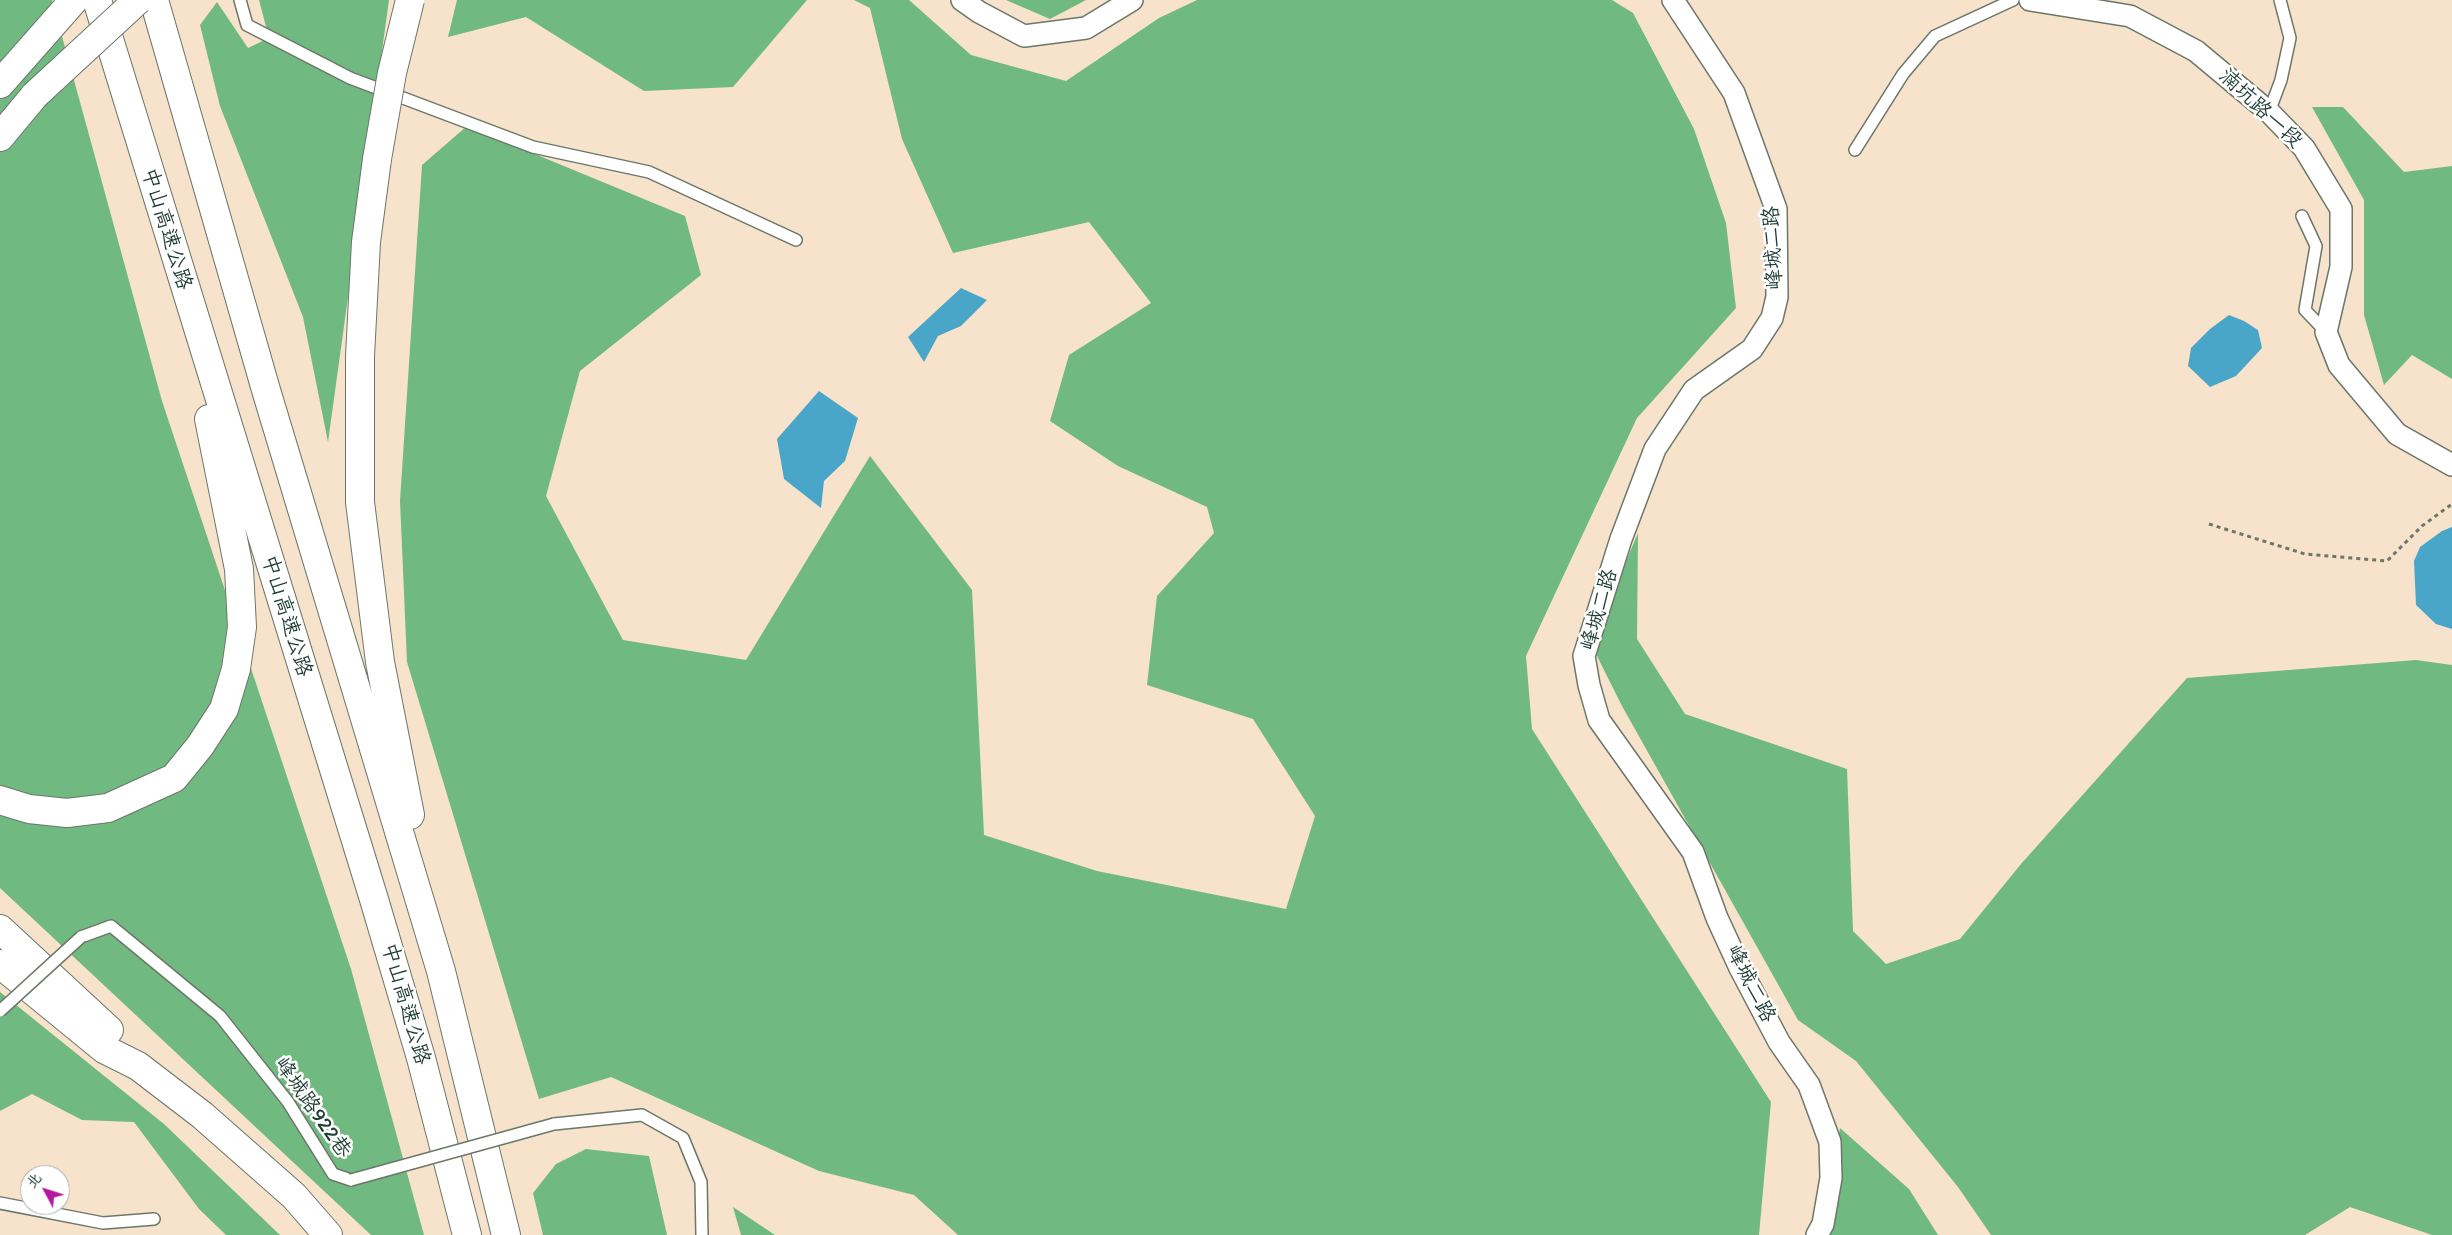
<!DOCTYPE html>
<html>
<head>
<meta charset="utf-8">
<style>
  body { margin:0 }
  #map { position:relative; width:2452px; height:1235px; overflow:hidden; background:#f7e2cb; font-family:Itim,"LXGW WenKai TC",sans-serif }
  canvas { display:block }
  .north { position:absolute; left:20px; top:1165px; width:50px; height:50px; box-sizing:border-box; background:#fff; border:1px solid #a5b1ae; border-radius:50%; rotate:310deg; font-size:14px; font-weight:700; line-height:20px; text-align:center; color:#1f3d34 }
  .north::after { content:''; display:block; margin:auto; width:18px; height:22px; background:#b5179e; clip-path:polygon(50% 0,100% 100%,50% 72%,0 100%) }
</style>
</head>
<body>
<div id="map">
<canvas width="2452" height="1235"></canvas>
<div class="north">北</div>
</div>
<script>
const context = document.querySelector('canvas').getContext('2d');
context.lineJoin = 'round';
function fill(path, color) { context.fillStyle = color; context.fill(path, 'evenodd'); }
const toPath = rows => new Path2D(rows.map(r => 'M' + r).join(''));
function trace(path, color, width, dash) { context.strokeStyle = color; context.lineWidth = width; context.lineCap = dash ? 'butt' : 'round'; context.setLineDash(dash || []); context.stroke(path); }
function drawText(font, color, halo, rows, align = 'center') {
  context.font = font + ' Itim,"LXGW WenKai TC",sans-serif'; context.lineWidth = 5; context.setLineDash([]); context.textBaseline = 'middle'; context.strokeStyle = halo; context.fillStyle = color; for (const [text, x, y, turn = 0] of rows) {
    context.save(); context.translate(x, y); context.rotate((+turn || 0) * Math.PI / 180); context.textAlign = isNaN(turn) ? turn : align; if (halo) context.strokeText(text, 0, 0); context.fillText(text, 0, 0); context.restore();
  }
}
fill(toPath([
  [0,0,52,0,162,401,351,969,424,1235,371,1235,0,888],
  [259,0,389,0,328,442,303,317,220,106,200,25,217,2,248,48,269,38],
  [457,0,807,0,733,87,644,91,526,17,448,37],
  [854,0,909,0,971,55,1066,81,1159,18,1197,0,1612,0,1633,13,1694,129,1726,223,1736,308,1637,418,1526,656,1532,729,1771,1102,1759,1235,958,1235,914,1195,819,1171,611,1077,539,1099,407,662,400,501,422,165,467,126,685,216,701,275,580,371,546,496,623,640,746,660,870,456,972,590,984,835,1097,871,1286,909,1315,816,1253,719,1147,685,1157,596,1214,533,1207,507,1118,466,1050,421,1069,355,1151,303,1089,222,953,253,902,139,870,8],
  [1006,0,1086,0,1050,19],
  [2312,107,2343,107,2404,172,2452,166,2452,379,2412,355,2384,385,2364,315,2364,200],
  [1638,533,1637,639,1685,714,1847,769,1853,931,1886,964,1960,939,2021,864,2187,678,2416,660,2452,665,2452,1235,2432,1235,2350,1207,2305,1235,1991,1235,1958,1187,1856,1061,1798,1020,1622,706,1591,644],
  [0,992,164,1124,280,1235,226,1235,199,1209,134,1122,82,1120,32,1094,0,1111],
  [1840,1128,1909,1189,1938,1235,1823,1235],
  [586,1149,649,1156,667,1235,543,1235,533,1193,556,1164],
  [733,1207,775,1235,741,1235]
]), '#70b980');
fill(toPath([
  [961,288,987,300,961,326,938,336,924,362,908,337],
  [2229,315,2244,321,2258,330,2262,348,2236,376,2210,387,2188,366,2191,348,2210,329],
  [819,391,858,418,845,461,824,481,821,508,784,479,777,439],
  [2452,527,2452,629,2436,624,2416,605,2414,561,2420,547,2442,531]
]), '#4aa6c8');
const service = toPath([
  [240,0,247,25,350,78,533,147,649,172,796,240],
  [2269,112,2281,80,2290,38,2280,0],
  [1855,150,1903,74,1935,36,2013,0],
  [2302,216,2316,246,2305,310,2326,332],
  [81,937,111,926,220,1016,288,1102,333,1174,351,1180],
  [554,1124,642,1115,683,1138,701,1182,702,1235],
  [0,1203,103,1223,154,1219]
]);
const minor = toPath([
  [962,0,979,12,1024,36,1086,28,1132,0],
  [1673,0,1734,93,1776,209,1777,297,1772,318,1752,349,1694,390,1655,449,1621,539,1584,656,1589,685,1599,720,1693,852,1717,918,1740,968,1779,1042,1809,1085,1830,1142,1831,1178,1823,1224,1817,1235],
  [2030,0,2130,16,2196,51,2269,112,2304,148,2341,209,2341,267,2326,332,2339,365,2397,434,2452,465]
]);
const motorway = toPath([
  [97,0,373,896,421,1058,467,1235],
  [154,0,266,390,441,971,506,1235],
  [0,84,74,0],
  [0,137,35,95],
  [377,159,366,242,360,356,360,502,380,662,410,815],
  [0,800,29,809,67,813,108,808,174,778,200,746,224,709,236,669,242,627,239,569,209,419],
  [0,929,109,1030],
  [0,964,104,1049,138,1066,202,1115,294,1196,328,1235]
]);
trace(service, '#6b7769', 14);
trace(minor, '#6b7769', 24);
trace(motorway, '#6b7769', 30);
trace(toPath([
  [2209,524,2305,554,2387,561,2422,526,2452,504]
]), '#6b7769', 3, [4, 4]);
trace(service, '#fff', 11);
trace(minor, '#fff', 21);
trace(motorway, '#fff', 28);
const serviceBridge = toPath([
  [0,1011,81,937],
  [351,1180,554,1124]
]);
const motorwayBridge = toPath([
  [35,95,138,0],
  [377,159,392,73,410,0]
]);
trace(serviceBridge, '#6b7769', 14, []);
trace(motorwayBridge, '#6b7769', 30, []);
trace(serviceBridge, '#fff', 11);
trace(motorwayBridge, '#fff', 28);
drawText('21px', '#1f3d34', '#fff', [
  ["湳坑路一段",2260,109,43],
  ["中山高速公路",166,229,73],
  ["峰城二路",1774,248,-93],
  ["峰城二路",1600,610,-74],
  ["中山高速公路",286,616,73],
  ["峰城二路",1750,984,63],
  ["中山高速公路",405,1004,74],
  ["峰城路922巷",312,1108,55]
]);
</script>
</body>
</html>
